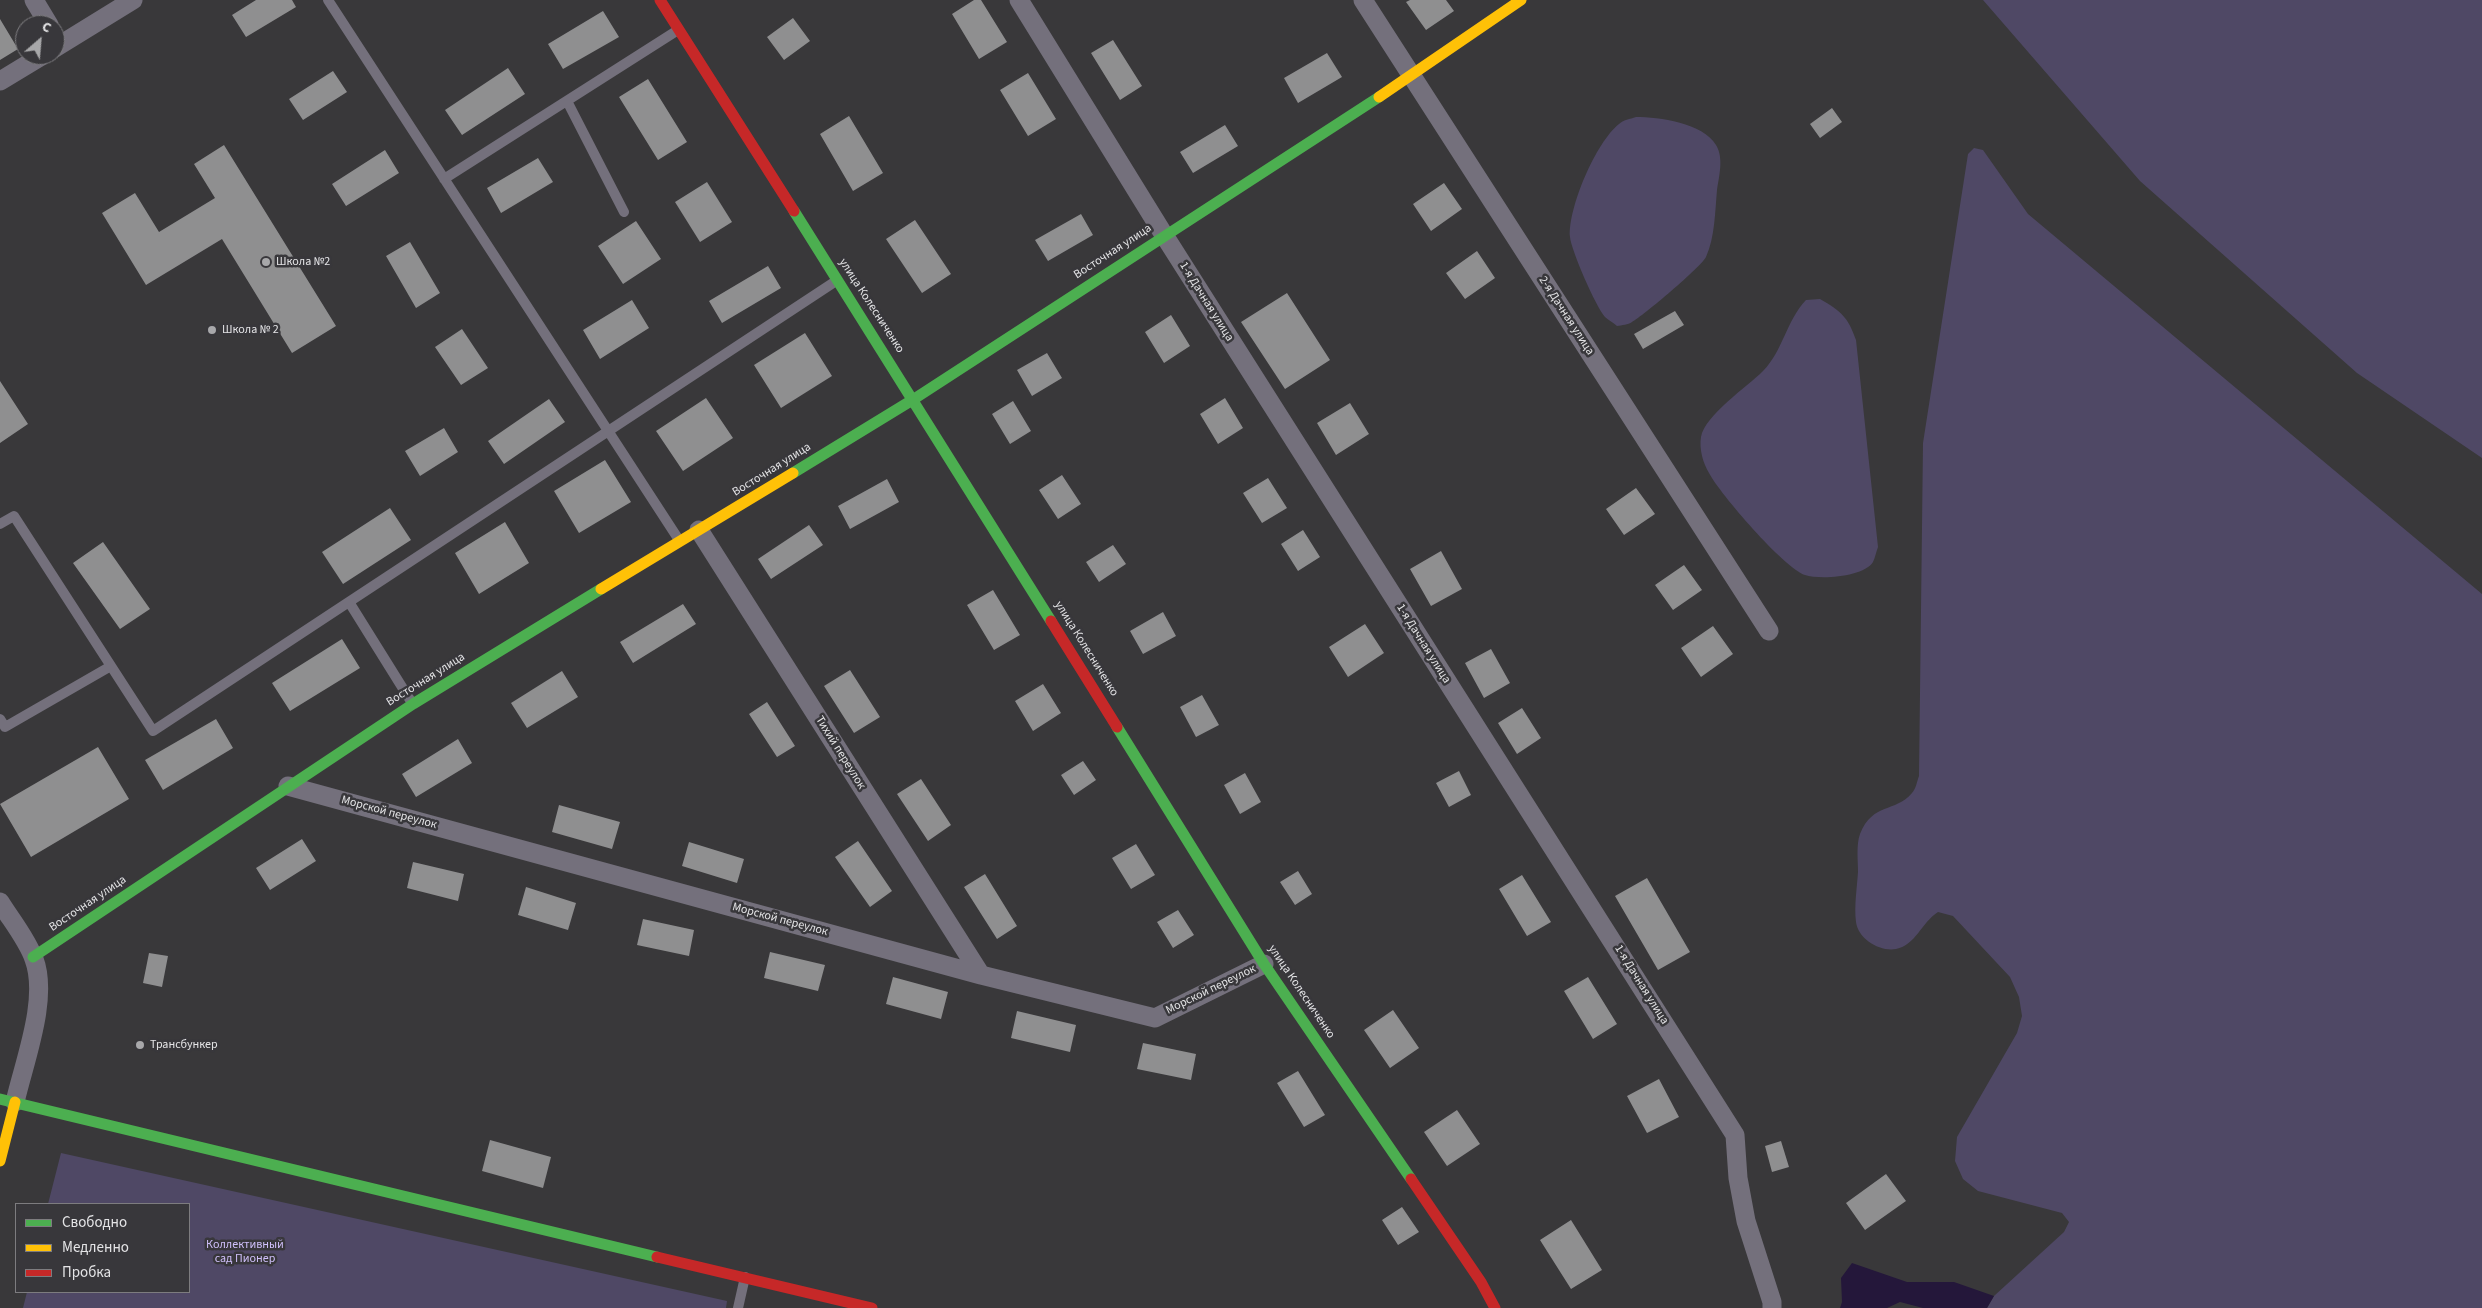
<!DOCTYPE html>
<meta charset="utf-8">
<style>
body{margin:0}
#map{position:relative;width:2482px;height:1308px;overflow:hidden;background:#39383a;font-family:"Source Sans 3",sans-serif}
canvas{display:block}
.legend{position:absolute;left:15px;top:1203px;width:175px;height:90px;box-sizing:border-box;background:#38373b;border:1px solid #7d7c7f;margin:0;padding:6px 9px;list-style:none;font-size:15px;color:#e4e4e6}
.legend li{display:flex;align-items:center;gap:10px;height:25px}
.legend b{width:25px;border:1px solid #7d7c7f}
.north{position:absolute;left:15px;top:15px;width:50px;height:50px;box-sizing:border-box;background:#38373b;border:1px solid #7d7c7f;border-radius:50%;rotate:27deg;font-size:14px;font-weight:700;line-height:20px;text-align:center;color:#e4e4e6}
.north::after{content:'';display:block;margin:auto;width:18px;height:22px;background:#a8a8aa;clip-path:polygon(50% 0,100% 100%,50% 72%,0 100%)}
</style>
<div id="map">
<canvas width="2482" height="1308"></canvas>
<ul class="legend">
<li><b style="height:6px;background:#4caf50"></b>Свободно</li>
<li><b style="height:6px;background:#ffc107"></b>Медленно</li>
<li><b style="height:6px;background:#c62828"></b>Пробка</li>
</ul>
<div class="north">С</div>
</div>
<script>
const c = document.querySelector('canvas').getContext('2d');
c.lineJoin = 'round';
function paint(path, color) { c.fillStyle = color; c.fill(path, 'evenodd'); }
function trace(path, color, width, dash) { c.strokeStyle = color; c.lineWidth = width; c.lineCap = dash ? 'butt' : 'round'; c.setLineDash(dash || []); c.stroke(path); }
function write(font, color, halo, rows, align = 'center') {
  c.font = font + ' "Source Sans 3",sans-serif'; c.lineWidth = 5; c.setLineDash([]); c.textBaseline = 'middle'; c.strokeStyle = halo; c.fillStyle = color; for (const [text, x, y, turn = 0] of rows) {
    c.save(); c.translate(x, y); c.rotate((+turn || 0) * Math.PI / 180); c.textAlign = isNaN(turn) ? turn : align; if (halo) c.strokeText(text, 0, 0); c.fillText(text, 0, 0); c.restore();
  }
}
const green = new Path2D(`
 M1983,0H2482V458L2357,373L2140,181Z
 M1636,117C1659,117 1703,123 1716,145C1724,158 1719,176 1717,190C1715,212 1715,237 1706,257C1701,267 1643,316 1632,322C1628,325 1622,325 1617,326C1614,323 1608,320 1605,317C1596,307 1571,250 1570,237C1568,208 1596,142 1619,124C1623,120 1630,119 1636,117Z
 M1974,148L1983,150L2028,214L2482,594V1308H1987L1994,1296L2064,1232L2069,1222L2062,1213L1978,1191L1963,1179L1955,1161L1957,1137L2017,1033L2022,1016L2019,997L2010,977L1953,916L1938,912C1921,923 1916,945 1896,949C1880,952 1858,939 1856,922C1854,906 1857,888 1858,872C1858,861 1856,845 1860,834C1873,802 1895,813 1912,793C1916,789 1917,781 1919,776L1923,443L1968,154Z
 M1820,299C1841,311 1848,317 1856,340L1878,547C1876,552 1875,558 1873,562C1864,577 1820,580 1805,575C1784,568 1720,494 1709,473C1703,463 1699,449 1701,437C1705,415 1747,387 1763,371C1783,351 1786,321 1806,300Z
 M61,1153L727,1301L726,1308H23L27,1292H189V1204H48Z`);
const water = new Path2D(`
 M1852,1263L1907,1282H1954L1994,1296L1987,1308H1923L1900,1302L1887,1308H1840L1842,1302L1841,1278Z`);
const building = new Path2D(`
 M256,0H292L296,7L246,37L232,15Z
 M974,0H981L1007,42L979,59L952,14Z
 M1410,0H1446L1454,11L1426,30L1406,2Z
 M603,11L619,37L563,69L548,44Z
 M793,18L810,41L784,60L767,37Z
 M0,19L18,49L0,60Z
 M1113,40L1142,86L1120,100L1091,53Z
 M1327,53L1342,77L1298,103L1284,78Z
 M508,68L525,94L462,135L445,110Z
 M333,71L347,92L303,120L289,99Z
 M1028,73L1056,119L1028,136L1000,90Z
 M648,79L687,142L658,160L619,97Z
 M1832,108L1842,122L1820,138L1810,124Z
 M849,116L883,173L853,191L820,134Z
 M1225,125L1238,146L1193,173L1180,152Z
 M224,145L336,326L292,353L222,239L146,285L102,213L135,193L159,232L215,198L194,164Z
 M385,150L399,173L346,206L332,184Z
 M538,158L553,182L501,213L487,188Z
 M707,182L732,222L700,242L675,202Z
 M1444,183L1462,209L1431,231L1413,204Z
 M1081,214L1093,235L1048,261L1035,240Z
 M915,220L951,274L922,293L886,239Z
 M636,221L661,259L623,284L598,246Z
 M410,242L440,293L416,308L386,256Z
 M1477,251L1495,278L1465,299L1446,273Z
 M768,266L781,288L722,323L709,301Z
 M1287,293L1330,360L1285,389L1241,322Z
 M632,300L649,328L600,359L583,330Z
 M1675,311L1684,325L1643,349L1634,334Z
 M1171,315L1190,346L1164,363L1145,332Z
 M462,329L488,368L461,385L435,347Z
 M805,333L832,376L781,408L754,365Z
 M1047,353L1062,378L1032,396L1017,370Z
 M0,381L28,424L0,443Z
 M706,398L733,438L683,471L656,431Z
 M1225,398L1243,428L1218,444L1200,414Z
 M549,399L565,422L504,464L488,441Z
 M1013,401L1031,431L1010,444L992,414Z
 M1350,403L1369,434L1336,455L1317,423Z
 M444,428L458,452L420,476L405,451Z
 M605,460L631,502L579,533L554,491Z
 M1062,475L1081,504L1058,519L1039,490Z
 M1268,478L1287,508L1262,523L1243,493Z
 M887,479L899,502L850,529L838,506Z
 M1636,488L1655,514L1624,535L1606,509Z
 M390,508L411,540L343,584L322,552Z
 M505,522L529,563L479,594L455,553Z
 M809,525L823,545L771,579L758,559Z
 M1303,530L1320,557L1298,571L1281,544Z
 M103,542L150,609L120,629L73,563Z
 M1113,545L1126,564L1099,582L1086,562Z
 M1441,551L1462,589L1431,606L1410,569Z
 M1684,565L1702,590L1673,610L1655,585Z
 M993,590L1020,635L994,650L967,605Z
 M683,604L696,624L633,663L620,642Z
 M1163,612L1176,636L1143,654L1130,631Z
 M1365,624L1384,653L1348,677L1329,647Z
 M1713,626L1733,654L1701,677L1681,648Z
 M342,639L360,668L290,711L272,683Z
 M1491,649L1510,683L1484,698L1465,663Z
 M850,670L880,717L854,733L824,686Z
 M562,671L578,697L527,728L511,703Z
 M1043,684L1061,713L1033,731L1015,701Z
 M1202,695L1219,725L1196,737L1180,707Z
 M767,702L795,746L777,757L749,714Z
 M1522,708L1541,738L1517,754L1498,723Z
 M216,719L233,748L163,790L145,760Z
 M458,739L472,763L416,797L402,774Z
 M98,747L129,799L31,857L0,804Z
 M1083,761L1096,780L1074,795L1061,775Z
 M1459,771L1471,795L1449,807L1436,783Z
 M1245,773L1261,802L1240,814L1224,785Z
 M921,779L951,825L928,841L897,794Z
 M559,805L620,822L612,849L552,832Z
 M302,839L316,861L270,890L256,868Z
 M858,841L892,891L870,907L835,857Z
 M689,842L744,859L737,883L682,866Z
 M1136,844L1155,875L1131,889L1112,858Z
 M413,862L464,874L458,901L407,888Z
 M1298,871L1312,894L1295,905L1280,882Z
 M985,874L1017,926L997,939L964,887Z
 M1522,875L1551,922L1527,936L1499,889Z
 M1647,878L1690,952L1658,970L1615,896Z
 M526,887L576,903L568,930L518,915Z
 M1178,910L1194,935L1173,948L1157,922Z
 M643,919L694,930L689,956L637,945Z
 M770,952L825,965L818,991L764,978Z
 M149,953L168,956L162,987L143,983Z
 M893,977L948,992L941,1019L886,1004Z
 M1588,977L1617,1024L1593,1039L1564,991Z
 M1393,1010L1419,1048L1390,1068L1364,1030Z
 M1017,1011L1076,1025L1070,1052L1011,1038Z
 M1143,1043L1196,1054L1191,1080L1137,1069Z
 M1298,1071L1325,1115L1304,1127L1277,1083Z
 M1659,1079L1679,1117L1647,1133L1627,1096Z
 M1457,1110L1480,1144L1447,1166L1424,1132Z
 M490,1140L551,1157L543,1188L482,1171Z
 M1781,1141L1789,1167L1772,1172L1765,1146Z
 M1886,1174L1906,1201L1865,1230L1846,1203Z
 M1402,1207L1419,1232L1398,1245L1382,1220Z
 M1571,1220L1602,1270L1571,1289L1540,1240Z`);
const lane = new Path2D(`
 M328,0L679,540
 M567,101L624,212
 M444,179L678,30
 M0,524L14,516L153,731L836,281
 M349,602L412,703
 M0,719L5,727L111,666
 M738,1308L745,1277`);
const street = new Path2D(`
 M34,0L49,25
 M1019,0L1164,235L1735,1135L1738,1178L1746,1221L1772,1302V1308
 M1363,0L1769,631
 M55,48L133,0
 M0,81L43,55
 M699,530L981,975
 M288,786L981,975L1155,1018L1264,964
 M0,902C11,920 27,939 34,959C49,999 24,1062 15,1102`);
const fast = new Path2D(`
 M794,211L1051,621
 M793,473L914,399L1379,97
 M1117,727L1264,964L1411,1179
 M33,957L413,704L601,589
 M0,1099L657,1257`);
const slow = new Path2D(`
 M1379,97L1521,0
 M601,589L793,473
 M0,1161L15,1102`);
const jam = new Path2D(`
 M660,0L794,211
 M1051,621L1117,727
 M1411,1179L1481,1282L1495,1308
 M657,1257L872,1308`);
const markers = [
 [266,262,5,"#a8a8aa"],
 [212,330,5,"#a8a8aa"],
 [140,1045,5,"#a8a8aa"]
];
const streetNames = [
 ["Восточная улица",1113,252,-33],
 ["1-я Дачная улица",1206,302,58],
 ["улица Колесниченко",871,306,57],
 ["2-я Дачная улица",1566,316,57],
 ["Восточная улица",772,470,-32],
 ["1-я Дачная улица",1423,644,58],
 ["улица Колесниченко",1086,649,58],
 ["Восточная улица",426,680,-32],
 ["Тихий переулок",840,753,58],
 ["Морской переулок",389,813,15],
 ["Восточная улица",88,904,-34],
 ["Морской переулок",780,920,15],
 ["1-я Дачная улица",1641,985,58],
 ["Морской переулок",1211,990,-26],
 ["улица Колесниченко",1301,992,56]
];
const poiNames = [
 ["Школа №2",276,262],
 ["Школа № 2",222,330],
 ["Трансбункер",150,1045]
];
const parkNames = [
 ["Коллективный",245,1245],
 ["сад Пионер",245,1259]
];
paint(green, '#4f4865');
paint(water, '#24173a');
paint(building, '#8f8f90');
trace(lane, '#74707c', 10);
trace(street, '#74707c', 19);
trace(fast, '#4caf50', 11);
trace(slow, '#ffc107', 11);
trace(jam, '#c62828', 11);
for (const [x, y, r, color] of markers) { const dot = new Path2D(); dot.arc(x, y, r, 0, 2 * Math.PI); c.fillStyle = color; c.fill(dot); trace(dot, '#38373b', 2); }
write('12px', '#e4e4e6', '#38373b', streetNames);
write('12px', '#e4e4e6', '#38373b', poiNames, 'left');
write('12px', '#cfbff9', '#38373b', parkNames);
</script>
